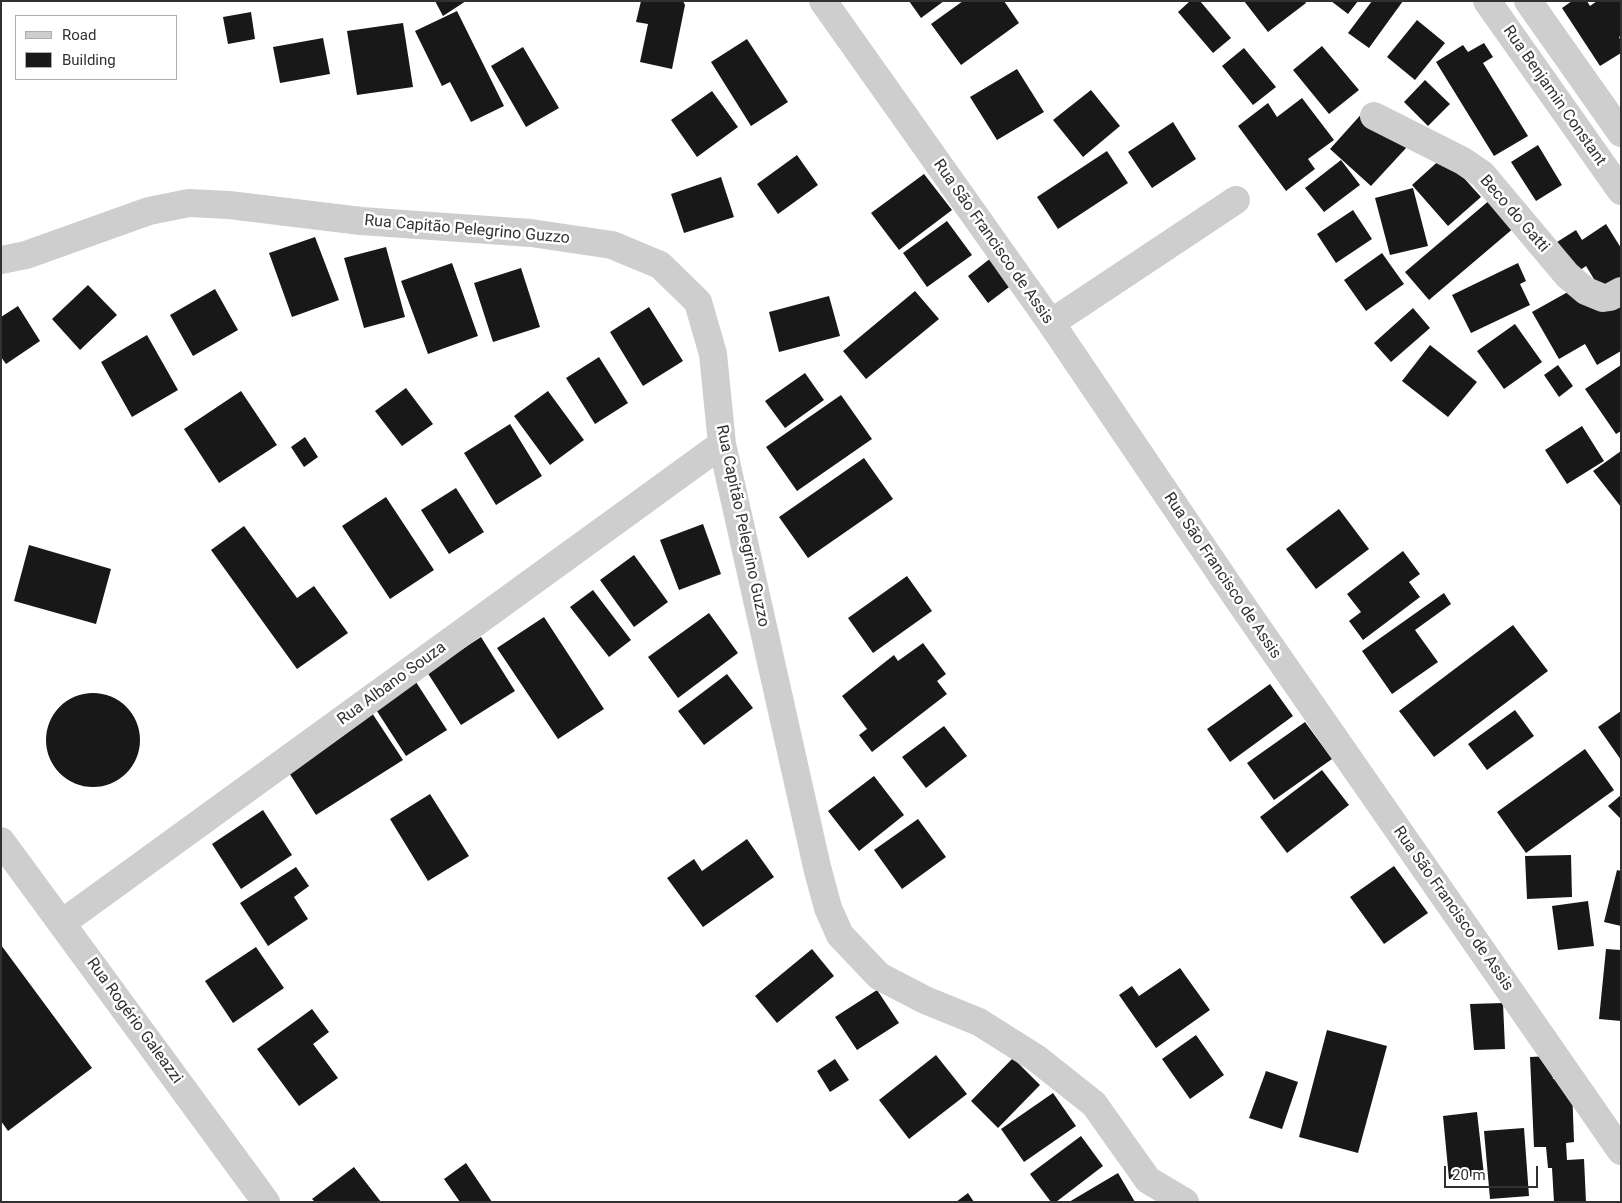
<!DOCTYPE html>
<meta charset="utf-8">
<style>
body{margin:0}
#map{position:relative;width:1622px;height:1203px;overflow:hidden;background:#fff;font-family:Roboto,sans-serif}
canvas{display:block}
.frame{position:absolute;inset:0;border:2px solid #313131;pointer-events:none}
.legend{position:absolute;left:15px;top:15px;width:162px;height:65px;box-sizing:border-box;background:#fff;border:1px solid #adadad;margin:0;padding:6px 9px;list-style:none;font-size:15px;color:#313131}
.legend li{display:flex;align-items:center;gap:10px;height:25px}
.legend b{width:25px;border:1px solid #adadad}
.scale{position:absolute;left:1444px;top:1166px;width:94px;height:22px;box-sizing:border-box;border:2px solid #313131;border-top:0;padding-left:6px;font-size:15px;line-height:18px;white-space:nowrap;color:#313131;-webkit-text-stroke:4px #fff;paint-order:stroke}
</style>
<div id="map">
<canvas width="1622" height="1203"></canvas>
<div class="frame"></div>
<ul class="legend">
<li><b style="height:6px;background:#cecece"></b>Road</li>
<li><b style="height:14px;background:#181818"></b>Building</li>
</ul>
<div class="scale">20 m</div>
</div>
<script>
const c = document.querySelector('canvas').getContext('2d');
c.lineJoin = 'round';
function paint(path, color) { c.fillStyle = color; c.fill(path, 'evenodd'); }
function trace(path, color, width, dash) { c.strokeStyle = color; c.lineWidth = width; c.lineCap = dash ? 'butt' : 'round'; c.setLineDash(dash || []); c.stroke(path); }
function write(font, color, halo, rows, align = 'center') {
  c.font = font + ' Roboto,sans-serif'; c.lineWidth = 5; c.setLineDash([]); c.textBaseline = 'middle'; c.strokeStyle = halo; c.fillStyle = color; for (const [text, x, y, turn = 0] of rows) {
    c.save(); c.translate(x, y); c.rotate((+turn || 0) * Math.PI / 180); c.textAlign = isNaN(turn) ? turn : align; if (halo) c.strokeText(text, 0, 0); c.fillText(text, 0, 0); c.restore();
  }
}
const building = new Path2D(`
 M435,1H466L443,16Z
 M641,1H683L685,5L672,69L640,62L648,24L636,22Z
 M909,1H944L921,18Z
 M963,1H1004L1019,23L961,65L931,24Z
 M1190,1H1200L1231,38L1213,53L1178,12Z
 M1244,1H1305L1306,3L1268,32Z
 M1331,1H1358L1348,14Z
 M1372,1H1403L1369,48L1348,33Z
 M1572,1H1587L1590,6L1597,1H1621V36L1619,37L1621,41V53L1600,66L1562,8Z
 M457,11L504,106L471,122L450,82L442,86L415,31Z
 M251,12L255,39L228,44L223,17Z
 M1417,20L1445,43L1415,80L1387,57Z
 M403,23L413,87L357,95L347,31Z
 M323,38L330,74L280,83L273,47Z
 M747,39L788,102L751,126L711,62Z
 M1484,43L1493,57L1483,63L1528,136L1494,156L1436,62L1463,45L1468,52Z
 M1322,46L1359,90L1329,114L1293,70Z
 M523,47L559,108L526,127L491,66Z
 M1244,48L1276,87L1253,105L1222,66Z
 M1017,69L1044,112L997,140L970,97Z
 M1425,80L1450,104L1428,126L1404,102Z
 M1091,90L1120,126L1083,157L1053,120Z
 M712,91L738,127L697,157L671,120Z
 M1302,98L1334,140L1308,159L1315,169L1286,191L1238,126L1268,103L1277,117Z
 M1365,110L1407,147L1371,186L1330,149Z
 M1173,122L1196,159L1152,188L1128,152Z
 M1538,145L1562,185L1536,201L1511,162Z
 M1107,151L1128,183L1058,229L1037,197Z
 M797,155L818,185L778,214L757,184Z
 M1444,156L1481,197L1448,226L1412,185Z
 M1341,160L1360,185L1324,212L1305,188Z
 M924,174L952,210L899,250L871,213Z
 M721,177L734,217L684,233L671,194Z
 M1413,188L1428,246L1390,255L1375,198Z
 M1491,199L1515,227L1429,300L1405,272Z
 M1353,210L1372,239L1336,263L1317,234Z
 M947,221L972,255L927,287L903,253Z
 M1606,224L1621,248V277L1600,289L1586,266L1576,273L1557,242L1576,230L1582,240Z
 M315,237L339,300L292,317L269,253Z
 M386,247L405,317L364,328L344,258Z
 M1382,253L1404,284L1366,311L1344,280Z
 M996,254L1017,281L988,303L968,276Z
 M452,263L478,336L428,354L401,281Z
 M1518,263L1526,281L1520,284L1530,305L1471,333L1452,295Z
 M521,268L540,327L493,342L474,283Z
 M88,285L117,315L80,350L52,319Z
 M1575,288L1621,293V351L1597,365L1585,344L1559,359L1532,312Z
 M215,289L238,330L193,356L170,315Z
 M915,291L939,319L866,379L843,351Z
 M829,296L840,336L779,352L769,312Z
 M18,306L40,341L6,364L1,357V317Z
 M649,307L683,361L643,386L610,332Z
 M1413,308L1430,328L1391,362L1374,343Z
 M1515,324L1542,362L1504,389L1477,351Z
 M147,335L178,390L132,417L101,362Z
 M1430,345L1477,382L1448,417L1402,381Z
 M599,357L628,403L595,424L566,378Z
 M1558,365L1573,386L1559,397L1544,375Z
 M1621,365V431L1616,434L1585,389Z
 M805,373L824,400L785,428L765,401Z
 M406,388L433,424L402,446L375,411Z
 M241,391L277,445L219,483L184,429Z
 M548,391L584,440L550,465L514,416Z
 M841,395L872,439L797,491L766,447Z
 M510,424L542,476L496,505L464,453Z
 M1582,426L1604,461L1567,484L1545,450Z
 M305,437L318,457L304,467L291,447Z
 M1621,451V507L1593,471Z
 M864,458L893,499L808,558L779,517Z
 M456,488L484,532L449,554L421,510Z
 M386,497L434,570L390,599L342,526Z
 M1339,509L1369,549L1316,589L1286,549Z
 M703,524L721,574L679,590L660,540Z
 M244,526L297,598L314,586L348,633L297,669L211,550Z
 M29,545L111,569L96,624L14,601Z
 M1403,551L1420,574L1409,582L1420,597L1363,640L1349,621L1361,612L1347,594Z
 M634,555L668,602L634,627L600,580Z
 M907,576L932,611L873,653L848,618Z
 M593,590L631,640L609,657L570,607Z
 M1444,593L1451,604L1415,630L1438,662L1392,694L1362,651Z
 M709,613L738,653L678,698L648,657Z
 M544,617L604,709L558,739L497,648Z
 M1513,625L1548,671L1434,757L1399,711Z
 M481,637L515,691L461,725L427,672Z
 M923,643L946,674L937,681L947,694L872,752L859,735L867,729L842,696L894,655L898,661Z
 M727,674L753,708L704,745L678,711Z
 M416,682L447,730L406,756L375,708Z
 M1270,684L1293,716L1230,762L1207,729Z
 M46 740a47 47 0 1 1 94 0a47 47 0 1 1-94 0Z
 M1515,710L1534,736L1487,770L1468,744Z
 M1621,711V760L1598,727Z
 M372,713L403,760L316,815L286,768Z
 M1305,722L1332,759L1274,800L1247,763Z
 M944,726L967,756L926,788L902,757Z
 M1585,749L1614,790L1526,853L1497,812Z
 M1322,770L1349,805L1287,853L1260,817Z
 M874,776L904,815L859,851L828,811Z
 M430,794L469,856L428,881L390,819Z
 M1621,795V819L1608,806Z
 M263,810L292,855L241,889L212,844Z
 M918,819L946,857L902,889L874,850Z
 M747,839L774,877L703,927L667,878L694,859L702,871Z
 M1571,855L1572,897L1527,899L1525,856Z
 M1394,866L1428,913L1384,944L1350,897Z
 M296,867L309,886L294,897L308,919L268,946L240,903Z
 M1617,870L1621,871V926L1604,922Z
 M1588,901L1594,946L1558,950L1552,906Z
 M1,945L92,1068L8,1131L1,1121Z
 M256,947L284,988L233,1023L205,981Z
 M812,949L834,976L777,1023L755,996Z
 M1606,949L1621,950V1021L1599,1019Z
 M1180,968L1210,1010L1156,1048L1119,995L1132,986L1139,996Z
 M877,990L899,1023L857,1050L835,1017Z
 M1503,1003L1505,1049L1474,1050L1470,1004Z
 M312,1009L329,1032L313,1044L338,1078L299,1106L257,1049Z
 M1327,1030L1387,1046L1358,1153L1299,1137Z
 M1196,1035L1224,1075L1190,1099L1162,1059Z
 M936,1055L967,1094L909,1139L879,1100Z
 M1551,1056L1553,1079H1560L1572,1087L1574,1142L1566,1143L1567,1160L1584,1159L1586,1202H1554L1552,1168H1548L1546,1147H1534L1530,1057Z
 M1013,1058L1040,1085L998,1128L971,1101Z
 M835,1059L849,1080L830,1092L817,1071Z
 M1266,1071L1298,1082L1282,1129L1249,1118Z
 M1053,1093L1076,1126L1024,1162L1001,1129Z
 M1477,1112L1484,1175L1449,1179L1443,1116Z
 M1524,1128L1529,1196L1490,1199L1484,1131Z
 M1081,1136L1103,1166L1056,1202H1051L1030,1174Z
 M466,1163L492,1202H460L444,1179Z
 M354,1167L381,1202H315L312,1199Z
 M1118,1173L1135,1202H1069Z
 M968,1193L974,1202H956Z`);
const minor = new Path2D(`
 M823,1L1051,323L1235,595L1621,1151
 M1487,1L1621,191
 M1528,1L1621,133
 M1374,116L1463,161L1482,174L1567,275L1586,291L1603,298L1610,297L1621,291
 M1,260L26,255L149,211L189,203L229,205L361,221L531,233L612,245L660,265L698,302L713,354L722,444L817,867L828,908L840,935L879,976L925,1000L979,1022L1036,1058L1094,1104L1148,1180L1185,1202
 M1051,323L1236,200
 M1,841L266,1202
 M62,923L722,444`);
const streetNames = [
 ["Rua Benjamin Constant",1554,96,55],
 ["Beco do Gatti",1514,214,49],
 ["Rua Capitão Pelegrino Guzzo",467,230,5],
 ["Rua São Francisco de Assis",993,242,55],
 ["Rua Capitão Pelegrino Guzzo",742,526,78],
 ["Rua São Francisco de Assis",1222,576,56],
 ["Rua Albano Souza",392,684,-36],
 ["Rua São Francisco de Assis",1453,909,55],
 ["Rua Rogério Galeazzi",134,1021,54]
];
paint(building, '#181818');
trace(minor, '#cecece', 28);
write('16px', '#313131', '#fff', streetNames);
</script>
